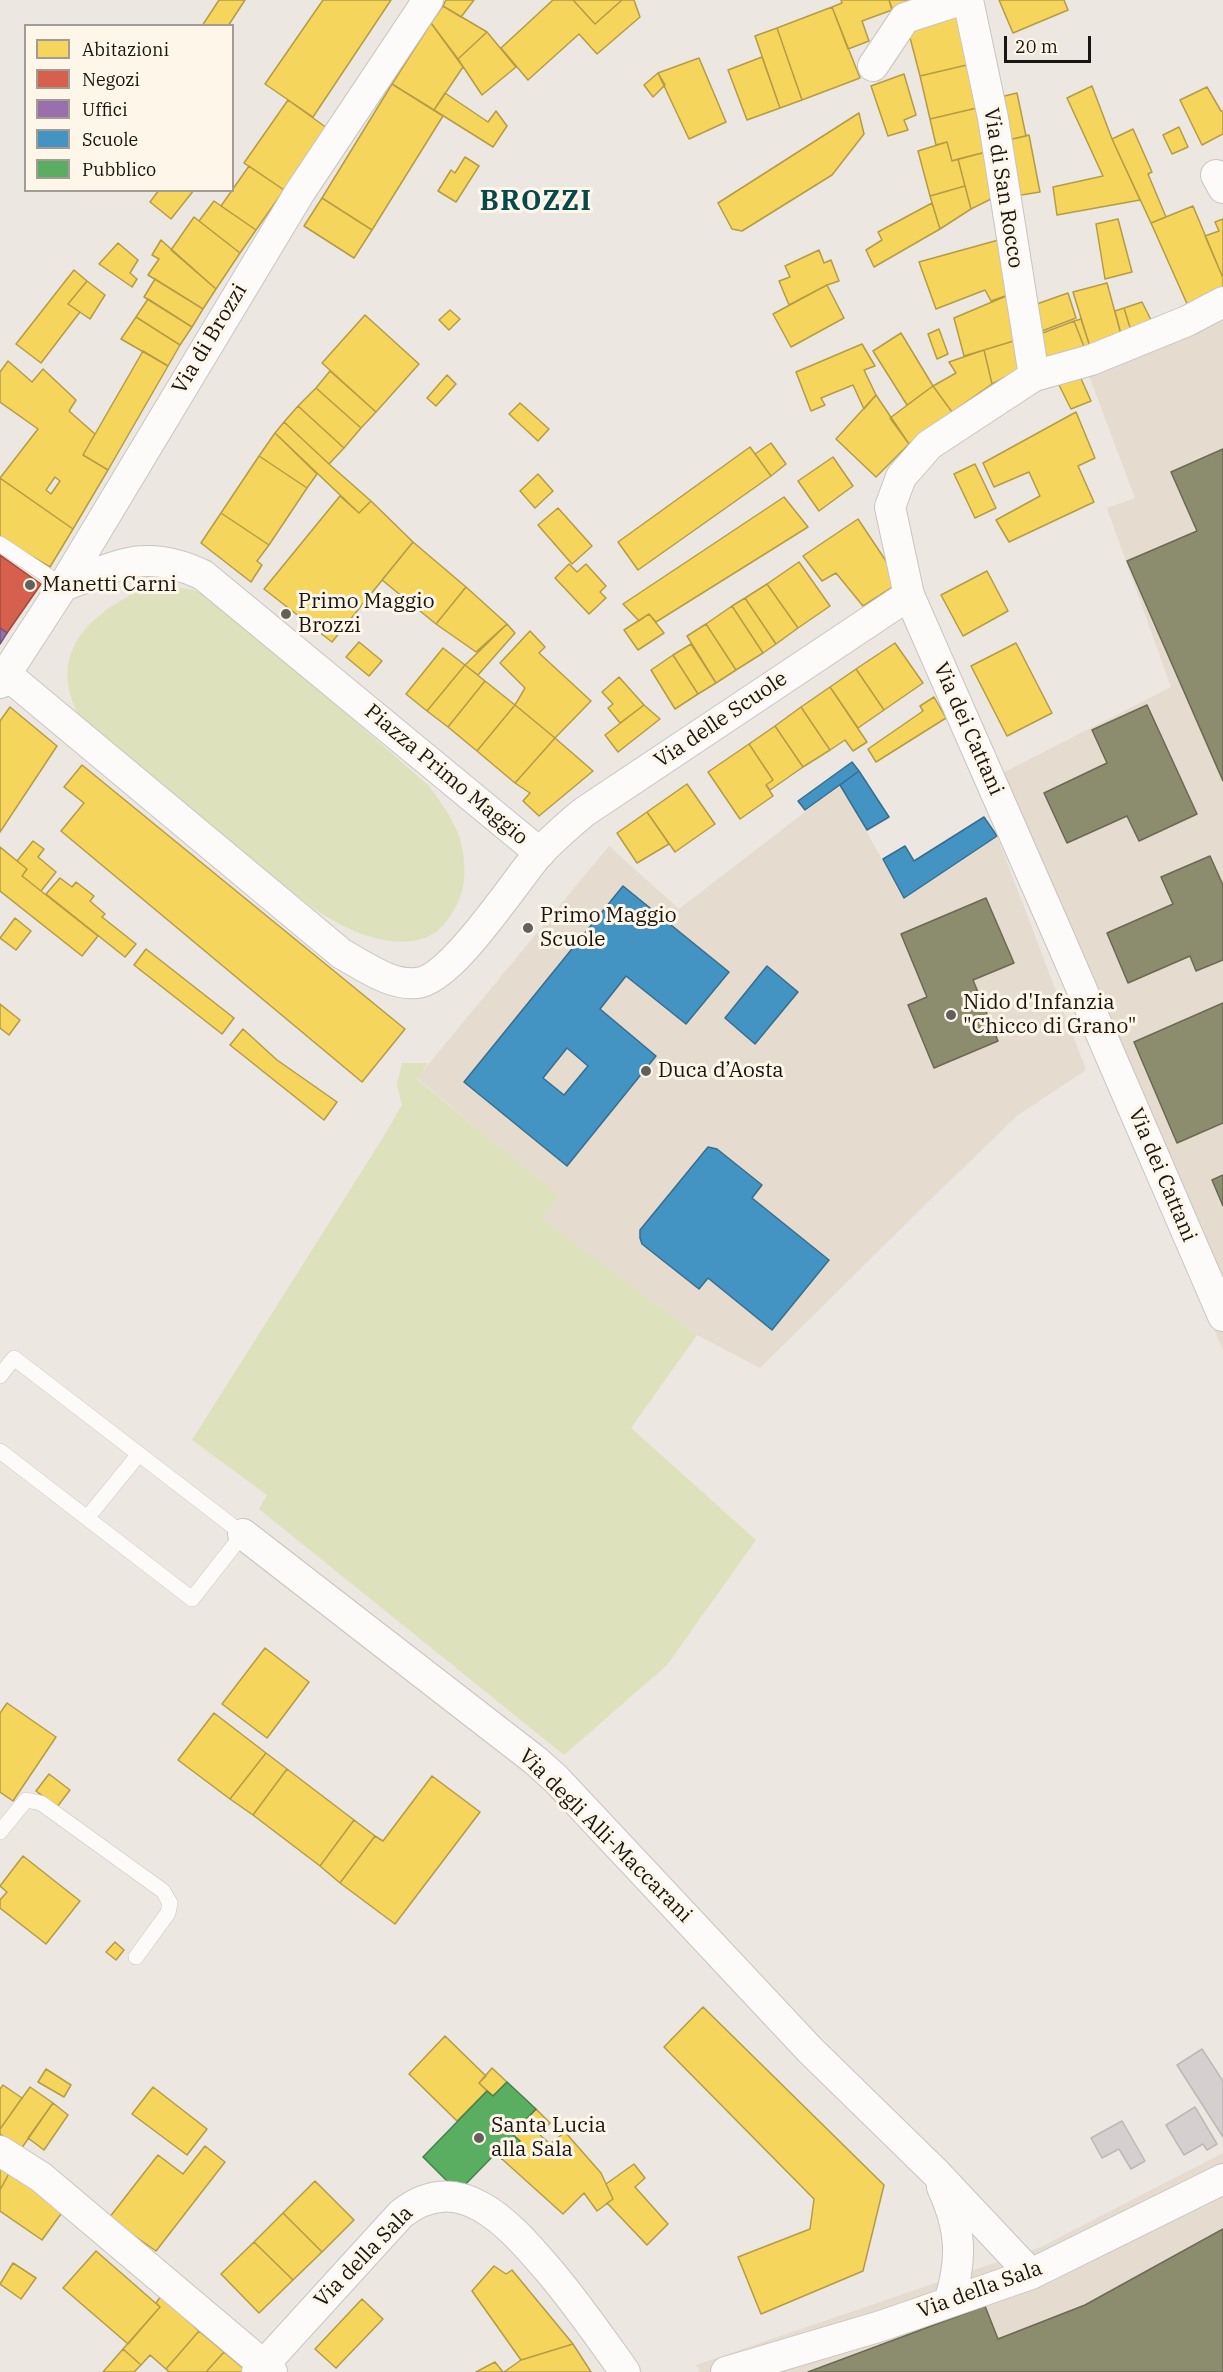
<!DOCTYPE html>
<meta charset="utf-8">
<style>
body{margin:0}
#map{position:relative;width:1223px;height:2372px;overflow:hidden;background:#ece7e1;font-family:"IBM Plex Serif",serif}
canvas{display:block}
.legend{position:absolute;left:24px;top:24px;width:210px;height:168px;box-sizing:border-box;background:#fff6ea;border:2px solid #a39c94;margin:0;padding:8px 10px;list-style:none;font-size:18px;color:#191612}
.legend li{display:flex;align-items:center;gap:12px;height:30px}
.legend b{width:30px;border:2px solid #a39c94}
.scale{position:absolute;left:1004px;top:36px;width:87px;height:27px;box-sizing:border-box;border:3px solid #191612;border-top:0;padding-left:8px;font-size:18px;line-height:21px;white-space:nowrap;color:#191612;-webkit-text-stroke:4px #fff6ea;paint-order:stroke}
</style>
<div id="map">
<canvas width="1223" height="2372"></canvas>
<ul class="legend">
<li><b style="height:16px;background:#f6d55c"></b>Abitazioni</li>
<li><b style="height:16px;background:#d6604d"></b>Negozi</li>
<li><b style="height:16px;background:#9970ab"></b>Uffici</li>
<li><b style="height:16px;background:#4393c3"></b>Scuole</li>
<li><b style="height:16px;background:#5aae61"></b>Pubblico</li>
</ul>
<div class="scale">20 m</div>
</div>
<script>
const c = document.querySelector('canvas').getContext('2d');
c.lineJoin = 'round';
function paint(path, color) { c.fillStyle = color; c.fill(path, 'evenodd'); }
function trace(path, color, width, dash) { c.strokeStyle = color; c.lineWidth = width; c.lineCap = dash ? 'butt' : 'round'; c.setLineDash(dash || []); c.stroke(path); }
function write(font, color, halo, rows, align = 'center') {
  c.font = font + ' "IBM Plex Serif",serif'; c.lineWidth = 6; c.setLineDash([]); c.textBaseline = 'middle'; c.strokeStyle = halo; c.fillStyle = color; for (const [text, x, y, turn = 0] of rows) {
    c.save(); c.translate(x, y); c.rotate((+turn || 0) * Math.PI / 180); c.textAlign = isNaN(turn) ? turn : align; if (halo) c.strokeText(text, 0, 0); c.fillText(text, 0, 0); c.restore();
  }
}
const built = new Path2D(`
 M1223,314V1350L983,783L1171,687L1107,508L1135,498L1088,373Z
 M840,785L904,898L997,836L1086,1070L1018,1115L938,1192L760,1368L697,1335L540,1218L558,1196L417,1078L609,846L679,909Z
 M1223,2153V2372H700L696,2365L1041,2247Z`);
const green = new Path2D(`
 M153,584L195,590L224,607L428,785C440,801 452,817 459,836C466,859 468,887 455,908C449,919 440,932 427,937C390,952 345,929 314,909L90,732C85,724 78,716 75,708C48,642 101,608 153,584Z
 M402,1063H428L417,1079L559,1196L541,1218L697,1335L631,1428L756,1540L667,1665L564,1755L259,1509L267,1495L192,1440L384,1136L402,1105L397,1085Z`);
const homes = new Path2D(`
 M219,0H245L228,26H202Z
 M323,0H391L313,117L265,84Z
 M446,0H474L461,17L443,6Z
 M553,0H573L595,24L622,0H634L640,17L597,54L579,34L528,80L501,48Z
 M573,0H622L595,24Z
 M841,0H889L892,10L862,21L869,41L848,49L832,7L842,3Z
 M889,0H923L894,14Z
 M999,0H1064L1068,10L1013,33Z
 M443,6L487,32L458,59L431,23Z
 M832,7L860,78L802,100L777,28Z
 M959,16L971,64L920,76L908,30Z
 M431,23L463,67L434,110L392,84Z
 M777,28L802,100L780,108L755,36Z
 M487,32L516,67L482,95L458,59Z
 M762,57L780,108L747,120L728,70Z
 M699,58L726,122L689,139L658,73Z
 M971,64L981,107L930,119L920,76Z
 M658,73L665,85L653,97L644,85Z
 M904,74L916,115L904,120L908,130L888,136L871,86Z
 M392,84L443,116L372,230L322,198Z
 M1092,86L1112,139L1140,200L1057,215L1053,187L1103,176L1067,98Z
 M1207,87L1221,111H1223V134L1202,145L1180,100Z
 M445,93L488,122L496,111L507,126L493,147L434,110Z
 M1017,93L1026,136L1004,141L996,98Z
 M288,100L327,128L284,190L244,163Z
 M981,107L990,151L952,161L947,142L936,145L930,119Z
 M859,113L864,134L832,175L742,231L732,229L718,203Z
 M1179,127L1188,147L1172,154L1163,135Z
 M1133,129L1152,172L1148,174L1166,217L1151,223L1112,139Z
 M1029,135L1040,192L1015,196L1004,141Z
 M947,142L952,161L958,159L965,186L930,196L918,151Z
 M990,151L999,195L971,209L958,159Z
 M465,157L479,166L456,202L438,191L451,170L455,173Z
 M249,166L284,190L256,230L221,206Z
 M965,186L971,209L940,229L930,196Z
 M159,190H194L171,219L150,202Z
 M322,198L372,230L354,258L304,226Z
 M214,201L256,230L240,253L199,221Z
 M932,203L940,229L874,267L866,250L882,240L878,232Z
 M1193,206L1223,278V288L1188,306L1151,223Z
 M194,217L240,253L216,289L171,250Z
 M1118,219L1132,272L1105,279L1096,224Z
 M1223,219V278L1205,236L1219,231L1215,222Z
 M1002,239L1011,294L991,301L985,290L936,309L919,262Z
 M161,240L216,289L203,309L148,275L159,259L152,255Z
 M118,243L138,260L130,273L137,279L132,287L99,264Z
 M819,250L824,263L831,260L839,281L827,285L789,305L779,281L790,277L785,266Z
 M74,270L87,281L68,304L80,312L41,363L16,344Z
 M155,279L203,309L192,327L144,297Z
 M87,281L105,295L90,319L68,304Z
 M1107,283L1122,338L1090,347L1073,292Z
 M827,285L844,318L791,347L773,314Z
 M1068,293L1076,318L1042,331L1034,305Z
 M1011,294L1017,340L964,356L954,318Z
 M148,299L192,327L180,345L136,317Z
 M1142,302L1153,324L1132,334L1124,308Z
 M1124,308L1132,334L1122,338L1115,311Z
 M450,310L460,319L449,330L439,320Z
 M365,315L419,364L376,412L322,363Z
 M136,317L180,345L168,366L121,339Z
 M1081,319L1090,347L1085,349L1074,321Z
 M1074,321L1085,349L1047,361L1040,334Z
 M939,329L948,354L937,359L928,334Z
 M901,333L933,386L907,405L873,351Z
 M1017,340L1019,370L992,384L984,350Z
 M862,344L875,366L864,370L876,395L864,409L853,385L821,398L825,405L811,411L796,372Z
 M984,350L992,384L952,412L933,386L956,373L949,362Z
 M143,351L168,366L108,470L83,455Z
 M8,361L32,382L43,369L76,400L69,411L95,434L83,455L108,470L73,529L0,478L38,429L0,402V372ZM55,477L60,481L51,494L46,490Z
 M330,371L376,412L361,428L316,388Z
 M1079,374L1091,401L1071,409L1058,383Z
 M447,375L456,384L436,406L427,398Z
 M933,386L952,412L909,444L890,418Z
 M316,388L361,428L344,448L298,406Z
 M876,395L909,444L876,477L836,439Z
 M520,403L549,429L538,441L509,414Z
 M298,406L344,448L329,464L284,422Z
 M1076,412L1095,458L1078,466L1094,502L1009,542L996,520L1040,496L1029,472L994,487L983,463Z
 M284,422L329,464L371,501L359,513L275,433Z
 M275,433L317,474L307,488L259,456Z
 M771,443L786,464L771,476L755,454Z
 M750,447L771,476L638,570L618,542Z
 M259,456L307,488L269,545L221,513Z
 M833,457L853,486L819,511L798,481Z
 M975,464L996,508L975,518L954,474Z
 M538,474L553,491L535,508L520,491Z
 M0,478L73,529L50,567L0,538Z
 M340,496L359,513L371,501L413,542L332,642L264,589Z
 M784,497L808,527L656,622L649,614L639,621L623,604Z
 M558,508L592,546L572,564L538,525Z
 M221,513L269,545L257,561L262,565L251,582L201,543Z
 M858,519L888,564L896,585L863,606L836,573L822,581L803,556Z
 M413,542L466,587L436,624L382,580Z
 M799,562L830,606L798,628L767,584Z
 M569,564L577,572L586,564L606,586L600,592L606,598L589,614L555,578Z
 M987,571L1008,611L963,636L941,595Z
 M767,584L798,628L776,644L745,598Z
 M466,587L507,624L476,652L436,624Z
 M745,598L776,644L763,653L732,606Z
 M732,606L763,653L736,670L706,624Z
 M649,614L664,633L638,650L624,630Z
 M507,624L515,633L478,675L465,665Z
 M706,624L736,670L716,683L687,636Z
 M530,631L545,647L539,653L591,701L555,738L515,705L525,688L500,663Z
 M359,642L382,661L369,676L346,657Z
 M895,643L923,683L884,710L856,669Z
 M1016,643L1052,713L1007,736L971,666Z
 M691,644L716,683L698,694L673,655Z
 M443,648L465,665L427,711L406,694Z
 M673,655L698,694L675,709L651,670Z
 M465,665L485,681L448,727L427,711Z
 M856,669L884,710L858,728L830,687Z
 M619,677L644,705L620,723L608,708L613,704L602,692Z
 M485,681L515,705L477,751L448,727Z
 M830,687L867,742L853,751L845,740L830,750L801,707Z
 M934,697L946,718L876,762L868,749L923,711L920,706Z
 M515,705L555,738L515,783L477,751Z
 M644,705L660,719L618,752L605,735Z
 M10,707L57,746L0,832V721Z
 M801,707L830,750L803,767L775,726Z
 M775,726L803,767L770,790L766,785L773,780L749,744Z
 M555,738L593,771L539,816L523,801L530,793L515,783Z
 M749,744L773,780L766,785L773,796L740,819L708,772Z
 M82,765L405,1029L362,1082L61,831L84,803L64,787Z
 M687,784L715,824L675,852L647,812Z
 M647,812L669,844L637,863L617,833Z
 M33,841L44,849L38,857L56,872L41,891L22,876L27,869L17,861Z
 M0,847L27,869L22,876L98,936L82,956L0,891Z
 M60,878L72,887L76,882L94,896L90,901L105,914L102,917L136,944L125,957L46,894Z
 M15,918L31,931L16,950L0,938Z
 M146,949L234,1018L222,1034L134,965Z
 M0,1004L20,1020L9,1035L0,1028Z
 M243,1029L277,1060L337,1102L324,1120L230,1045Z
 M265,1648L309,1682L267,1738L222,1704Z
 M7,1703L56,1737L13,1801L0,1792V1713Z
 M214,1713L266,1753L230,1799L178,1760Z
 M266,1753L287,1769L253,1815L230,1799Z
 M287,1769L354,1820L320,1866L253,1815Z
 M49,1774L70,1790L57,1807L36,1791Z
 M432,1776L480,1812L395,1924L340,1883L375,1836L383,1841Z
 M354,1820L375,1836L340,1883L320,1866Z
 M23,1856L80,1901L46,1944L0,1908V1900L7,1892L0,1886Z
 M115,1942L124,1950L116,1960L106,1952Z
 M703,2007L884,2185L863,2271L761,2314L738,2257L810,2229L814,2199L664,2047Z
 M445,2036L486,2076L479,2083L487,2091L457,2121L409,2074Z
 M492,2068L507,2082L493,2096L479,2083Z
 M46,2069L71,2085L64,2097L38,2082Z
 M3,2085L22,2098L0,2129V2089Z
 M30,2087L53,2103L21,2149L0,2134V2129Z
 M153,2087L207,2129L187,2155L132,2114Z
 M53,2103L68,2115L44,2150L28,2138Z
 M536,2109L550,2123L539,2134L550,2144L565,2132L601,2173L613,2199L597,2211L584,2193L563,2214L502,2159L520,2141L512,2134Z
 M205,2146L225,2162L156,2251L109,2218L158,2155L183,2174Z
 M0,2161L12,2168L0,2190Z
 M634,2164L645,2178L635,2187L668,2224L647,2245L607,2203L613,2199L606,2184Z
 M12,2168L66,2207L42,2240L0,2211V2190Z
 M315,2181L354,2220L322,2252L283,2213Z
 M283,2213L322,2252L293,2280L254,2242Z
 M254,2242L293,2280L259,2313L221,2274Z
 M96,2251L160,2307L128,2344L63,2288Z
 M13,2263L36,2278L21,2299L0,2284Z
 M494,2266L506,2274L512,2270L573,2344L521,2360L472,2291Z
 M161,2296L199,2331L166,2369L150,2355L141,2365L123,2349L160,2307L156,2303Z
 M362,2299L383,2319L336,2368L315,2349Z
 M199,2331L224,2352L206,2372H169L166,2369Z
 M573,2344L591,2372H504L521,2360Z
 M123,2349L141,2365L134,2372H103Z
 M224,2352L244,2369L241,2372H206Z
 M495,2362L503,2372H476Z`);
const shops = new Path2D(`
 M0,555L41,584L7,633L0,628Z`);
const offices = new Path2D(`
 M0,628L7,633L0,644Z`);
const schools = new Path2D(`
 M852,762L859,771L805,810L798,801Z
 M859,771L889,817L867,830L840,785Z
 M984,817L997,836L904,898L883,859L905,846L914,861Z
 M623,886L729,972L686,1024L626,976L600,1009L656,1056L567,1166L464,1082ZM567,1048L588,1066L564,1095L543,1078Z
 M767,966L798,992L755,1044L725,1018Z
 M708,1147L717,1149L762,1185L752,1198L829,1260L772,1330L708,1278L699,1289L642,1244L640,1238V1230Z`);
const public = new Path2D(`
 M507,2082L536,2109L512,2134L520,2141L502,2159L496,2153L458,2192L423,2157L487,2091L493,2096Z`);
const industry = new Path2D(`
 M1223,449V781L1127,561L1197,531L1171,472Z
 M1147,705L1197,814L1139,841L1127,816L1067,843L1044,793L1107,763L1092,730Z
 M1210,856L1223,885V960L1196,971L1190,956L1128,983L1107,933L1173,904L1161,877Z
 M986,898L1014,963L973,980L998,1041L934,1068L908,1005L927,997L901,934Z
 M1223,1003V1123L1177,1143L1134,1042Z
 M1223,1175V1206L1212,1180Z
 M1223,2229V2372H808L985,2306L998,2339L1085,2305Z`);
const building = new Path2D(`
 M1202,2049L1223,2081V2137L1177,2065Z
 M1195,2107L1217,2144L1207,2150L1203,2144L1184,2155L1166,2125Z
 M1122,2121L1145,2161L1131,2169L1119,2149L1102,2158L1091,2138Z`);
const lane = new Path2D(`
 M0,544L63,586
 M0,1376L14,1358L243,1534L192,1599L0,1451
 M87,1518L139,1454
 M0,1832L26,1800L41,1803L163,1891L170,1903L168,1913L136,1957`);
const street = new Path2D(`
 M968,0L993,118L1034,376
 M873,66L905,18L961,0
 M1216,175L1223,188
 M1223,302L1187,321L1091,360L1034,376L929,445L901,477L890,507L909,595L1060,939L1223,1316
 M63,586C118,566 145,547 203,575L540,853
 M6,674L342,954C364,966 391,986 417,983C452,980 515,881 540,852C554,838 568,825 584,812L909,595
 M0,683L63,586L300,192L428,0
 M243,1534L536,1761L556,1779L810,2050L936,2173L1031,2274
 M0,2151L41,2177L272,2372
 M942,2187C961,2228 963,2259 949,2302
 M257,2372L401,2214C459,2168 508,2223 545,2266C574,2299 599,2336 625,2372
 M726,2372L881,2326L1031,2274L1223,2179`);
const markers = [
 [30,585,6,"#635f5a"],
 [286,614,6,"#635f5a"],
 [528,928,6,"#635f5a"],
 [951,1015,6,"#635f5a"],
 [646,1071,6,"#635f5a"],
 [479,2138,6,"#635f5a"]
];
const streetNames = [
 ["Via di San Rocco",1003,188,81],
 ["Via di Brozzi",210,339,-59],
 ["Via delle Scuole",721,720,-34],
 ["Via dei Cattani",968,729,66],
 ["Piazza Primo Maggio",446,775,40],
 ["Via dei Cattani",1162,1175,67],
 ["Via degli Alli-Maccarani",605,1836,45],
 ["Via della Sala",364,2257,-46],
 ["Via della Sala",980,2290,-20]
];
const poiNames = [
 ["Manetti Carni",42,585],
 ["Primo Maggio",298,602],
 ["Brozzi",298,626],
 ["Primo Maggio",540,916],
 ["Scuole",540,940],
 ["Nido d'Infanzia",963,1003],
 ["\"Chicco di Grano\"",963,1027],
 ["Duca d’Aosta",658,1071],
 ["Santa Lucia",491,2126],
 ["alla Sala",491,2150]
];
const districtNames = [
 ["BROZZI",536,202]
];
paint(built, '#e5dbce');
paint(green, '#dde1bc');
paint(homes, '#f6d55c');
trace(homes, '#b49c46', 1.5);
paint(shops, '#d6604d');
trace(shops, '#9d4a3b', 1.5);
paint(offices, '#9970ab');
trace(offices, '#73557d', 1.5);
paint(schools, '#4393c3');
trace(schools, '#366e8e', 1.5);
paint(public, '#5aae61');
trace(public, '#468049', 1.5);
paint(industry, '#8c8c6e');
trace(industry, '#6a6952', 1.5);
paint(building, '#d5d0cf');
trace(building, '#bdb8b7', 1.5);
trace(lane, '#c9c4bf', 16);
trace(street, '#c9c4bf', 32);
trace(lane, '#fcfbfa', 15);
trace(street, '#fcfbfa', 30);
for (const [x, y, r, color] of markers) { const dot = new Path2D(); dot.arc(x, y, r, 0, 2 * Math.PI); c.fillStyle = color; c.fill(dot); trace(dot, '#fff6ea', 2); }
write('21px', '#191612', '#fff6ea', streetNames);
write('21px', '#191612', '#fff6ea', poiNames, 'left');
c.letterSpacing = '1.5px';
write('bold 27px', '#06494a', '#fff6ea', districtNames);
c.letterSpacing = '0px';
</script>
